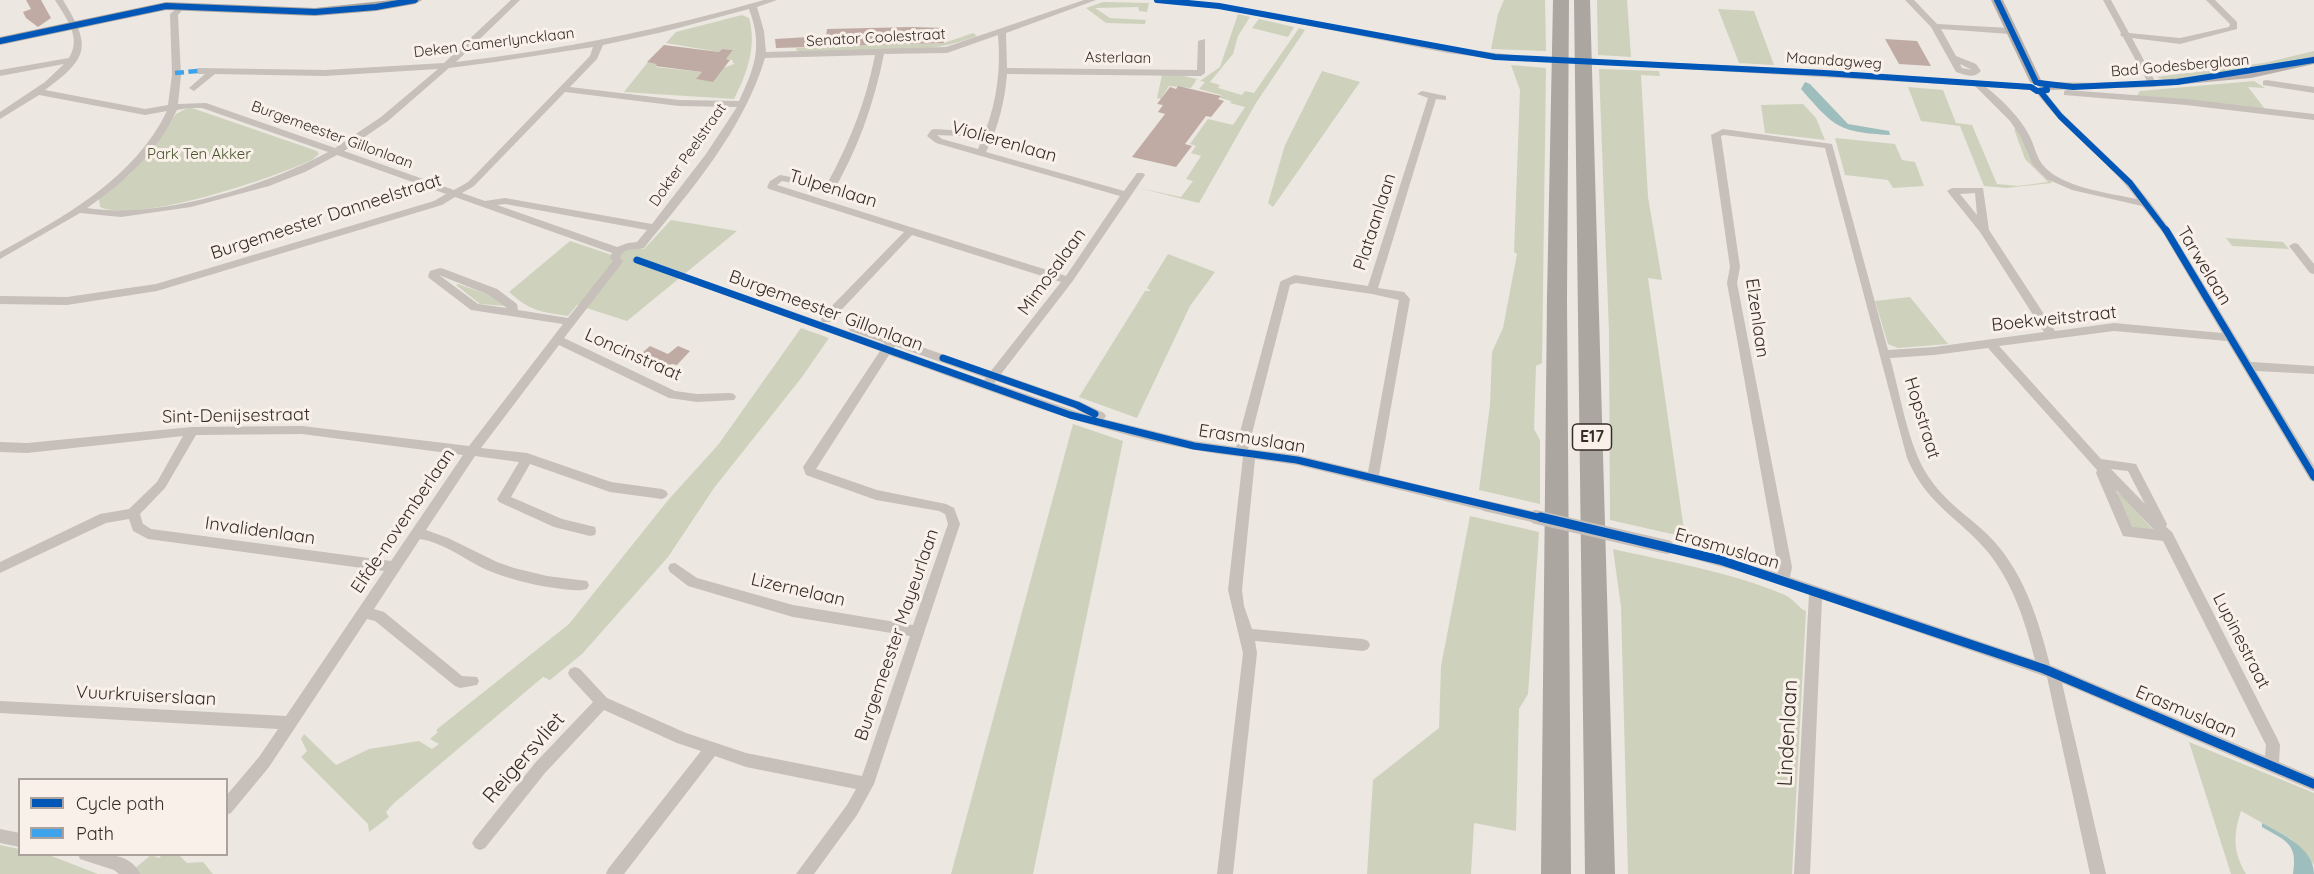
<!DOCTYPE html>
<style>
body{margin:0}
#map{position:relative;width:2314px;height:874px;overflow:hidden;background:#ece7e1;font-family:Quicksand,sans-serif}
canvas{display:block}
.legend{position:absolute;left:18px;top:778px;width:210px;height:78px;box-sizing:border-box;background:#f9f1e9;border:2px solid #aba29c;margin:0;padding:8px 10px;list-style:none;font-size:18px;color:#362c28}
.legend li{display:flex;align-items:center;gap:12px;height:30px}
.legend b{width:30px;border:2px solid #aba29c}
</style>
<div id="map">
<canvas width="2314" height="874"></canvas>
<ul class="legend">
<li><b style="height:8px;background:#0057b8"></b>Cycle path</li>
<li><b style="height:8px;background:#3fa3eb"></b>Path</li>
</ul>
</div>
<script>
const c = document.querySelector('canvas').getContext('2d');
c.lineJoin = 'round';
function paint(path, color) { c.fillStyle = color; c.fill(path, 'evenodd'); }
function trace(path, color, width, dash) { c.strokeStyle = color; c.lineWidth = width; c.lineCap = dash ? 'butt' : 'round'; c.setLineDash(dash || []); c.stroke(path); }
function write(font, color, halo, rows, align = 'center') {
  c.font = font + ' Quicksand,sans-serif'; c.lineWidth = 6; c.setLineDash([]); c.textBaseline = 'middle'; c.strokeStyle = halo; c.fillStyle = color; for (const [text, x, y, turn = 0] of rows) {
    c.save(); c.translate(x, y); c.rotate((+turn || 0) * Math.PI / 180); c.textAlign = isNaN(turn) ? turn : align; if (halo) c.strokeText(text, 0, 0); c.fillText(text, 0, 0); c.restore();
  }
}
const green = new Path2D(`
 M1504,0H1545L1546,51L1491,49L1498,14Z
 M1597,0H1627L1631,57L1598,55Z
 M1103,2L1149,3L1147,12L1139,11L1138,7L1095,8L1110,18L1146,20L1145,24L1106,23L1086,8Z
 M1718,9L1754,11L1774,65L1739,63Z
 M1238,14L1250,17L1238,36L1233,54L1210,82L1220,85L1218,88L1242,95L1245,91L1254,93L1299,28L1305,30L1256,103L1199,203L1139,188L1181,197L1193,181L1186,179L1201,156L1191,153L1196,146L1190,144L1208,119L1233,125L1245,107L1230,103L1231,101L1220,98L1221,95L1199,89L1205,82L1200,81L1220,67Z
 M742,15L749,18C757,46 747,74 734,99L624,92L648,62L658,63L655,67L702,72L697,79L713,81L723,68L734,64L732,60L726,59L733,50L722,49L719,52L666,43L676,32Z
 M1259,19L1294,27L1288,37L1252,28Z
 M973,33L977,36C925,57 853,50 797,51L796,48L944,43Z
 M2314,51V56L2242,71L2166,80L2156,77L2264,63Z
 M1511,65L1546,68L1542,363L1536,366L1534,429L1540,440V504L1479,490L1490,405L1492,352L1503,328L1517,254L1514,252L1520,90Z
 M1599,69L1659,71L1660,76L1641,75L1648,197L1662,280L1648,278L1685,537L1610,520L1609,333Z
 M1322,71L1360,82L1273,207L1268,203L1285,145Z
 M1162,75H1180L1197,79L1191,88L1169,86L1161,99L1157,98Z
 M2254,81L2265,88L2248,87L2265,109L2137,96L2140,91Z
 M1908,87L1943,90L1956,123L1972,125L1997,184L2018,186L2048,182L2025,159L2014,129H2018L2052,183L2006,188L1984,186L1960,126L1921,121Z
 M1803,104L1816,118L1825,140L1765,133L1761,105Z
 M189,107L317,151L319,154L312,160C273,178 138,224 100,207L99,199L129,175L153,148L176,114Z
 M1835,138L1895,144L1902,160L1915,162L1924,186L1893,188L1888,180L1845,175Z
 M671,220L737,231L627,321L577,305L568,316C541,312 530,311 509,292L570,241L612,255L621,249H644Z
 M2226,238L2283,242L2289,249L2232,246Z
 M1168,254L1215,272L1190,306L1137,418L1079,397L1145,291H1151L1147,288Z
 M458,284L492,296L506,306L480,304L456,285Z
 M1910,297L1948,344L1898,348L1888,344L1875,301Z
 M801,328L829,338L802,377L714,488L668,557L582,654L550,680L543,677L394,803L386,812L389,817L369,832L368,824L301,757L307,751L301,739L304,734L336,765L369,749L419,741L432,749L439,744L430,739L438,732L436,730L569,624L669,499L718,445Z
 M1073,424L1123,441L1033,874H951Z
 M2115,492L2121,494L2152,529L2136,530L2131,526Z
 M1470,516L1539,532L1528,694L1519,709L1516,831L1474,823L1471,874H1367L1373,780L1439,728L1441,666Z
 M1613,549C1670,562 1731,572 1785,595C1794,599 1799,609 1806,611L1792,874H1628L1621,607Z
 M2189,742L2314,793V865L2291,839L2241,811C2233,835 2233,852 2246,874H2231Z
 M0,845L19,849L20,854L49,855L98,874H0Z
 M163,854L179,855L187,863L203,862L213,874H128L151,855L159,858Z`);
const water = new Path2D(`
 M1805,82L1810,84L1848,124L1889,131L1890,135C1839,132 1835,128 1801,89Z
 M2262,823C2282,834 2314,848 2314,874H2293C2298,843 2286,841 2262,827Z`);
const building = new Path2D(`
 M26,0H41L51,18L38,27L26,18L23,12L31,9Z
 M912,27L946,28L944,43L776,48L775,39L826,36L827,29Z
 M1885,39L1917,41L1931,66L1899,64Z
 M664,45L719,52L722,49L733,50L726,59L730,60L713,82L696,79L702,72L655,66L657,64L647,62Z
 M1178,86L1221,96L1218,99L1224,101L1211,117L1206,116L1185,144L1192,146L1176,167L1132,157L1165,114L1158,112L1163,105L1157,104L1170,87L1176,89Z
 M650,346L668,354L678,346L690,351L677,365L672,364L663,372L635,359Z`);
const street = new Path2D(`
 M55,0H63C91,46 90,57 45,90L145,109L168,105L172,75L170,14L181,5L185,7L178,15L181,75L178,104L206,103L335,148L381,117L438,69L325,76L215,74L194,91L189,88L205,74H198L194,71L198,68L325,70L444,63L511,0H520L456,62C561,50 663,29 764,0H777L757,7L764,31L766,52L946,47L1084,0H1096L1006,33L1007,68L1197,70L1198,41L1205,39V73L1201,76L1007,74C1005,101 998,128 986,152L1124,191L1137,173H1143L1145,175L1072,282L1001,374L1081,402L1104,413L1106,416L1104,419L1194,441L1236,447L1280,283L1281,281L1295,275L1368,286L1428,98L1417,94L1422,91L1446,96V100L1436,99L1378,288L1404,292L1410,299L1379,475L1486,501L1490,503L1492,506L1490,509L1486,511L1297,465L1255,459L1242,590L1244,606L1252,629L1363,639L1368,641L1370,645L1368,649L1363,651L1255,641L1257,653L1233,874H1217L1243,653L1228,590L1243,457C1122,444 1003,395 889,355L816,469L877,490L946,504L954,508L960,524L874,784L857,815L814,874H796L847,805L856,789L746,767L715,756L624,874H606L608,869L701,751L677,743L604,710L545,773L485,848L480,850L475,848L472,843L475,838L535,763L593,702L570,677L568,673L570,669L575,667L580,669L607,698L686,733L746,753L862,776L910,636L793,617L688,586L670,572L668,568L670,564L675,563L697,578L793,605L913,625L948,524L945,514L939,511L876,500L806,475L803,467L805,464L880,351L633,262L632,260L633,258H641L884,344L885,343L850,331L848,328L850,325H858L991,371L1061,282L912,235L830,322H822L821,319L822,316L904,232L769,189L767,187L770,181L780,175L827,184C850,142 866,101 875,55L765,58C743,131 691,190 644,248C634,251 624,246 620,258L623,261L622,263L564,338L675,391L697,394L730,393L734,394L736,397L734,400L697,402L669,398L559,345L481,448L527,453L611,482L662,489L666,491L668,494L666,497L662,499L610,492L530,464L511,497L562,519L595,527L596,531L595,535L590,536L554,527L499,502L497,499L519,462L475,456L426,530L448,538L497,562L514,568L547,576L587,581L589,585L587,589C577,592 565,589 555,588C532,585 509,579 487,570C465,560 445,543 420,539L374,609L384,612L462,676L477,677L479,681L477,685L460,688L455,686L375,621L367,619L269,767L231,813L226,815V796L259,757L278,729L0,713V701L286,716L384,571L148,539L133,531L129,519L106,523L0,573V562L100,514L129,509L157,482L183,436L27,453L0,452V442L27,443L192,427L302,426L469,446L563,324L471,310L429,278L428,276L430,271L440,268L444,269L497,289L517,304L518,310L568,318L613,261L610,258L612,253L455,197L442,205L157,291L67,305L0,304V296L67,297L156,284L434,201L446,194L337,155L305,172L269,186L191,207L121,217L80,213L0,259V252C64,217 134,179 167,111L145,115L39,95L0,119V112L45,82L64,64L0,76V70L69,58C82,37 66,18 55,0ZM749,9C763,46 755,67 739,101L679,100L570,87L597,59L603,45L663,32ZM998,35C1001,69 997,100 985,132L934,129L931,130L927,136L936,143L1120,196L1066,276L777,185L782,181L824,189L822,193L823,195H831C857,152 874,104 884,54L947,53ZM593,47L590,56L477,173L468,182L454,190L344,151L388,121L449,68L495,62ZM565,92L679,106L737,107L706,154L652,224L505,198L485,201L462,193L474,186ZM188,108H202L328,152C266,186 157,220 87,208C125,182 157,152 177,110ZM937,135L983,137L978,149L942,139ZM505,204L647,230L637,242L628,243L617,247L497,205ZM439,275L489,295L507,308L478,304ZM1296,283L1372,294L1399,300L1368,472L1297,455L1248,449L1290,285ZM895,346L986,378L984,380L894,348ZM996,381L1073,408L1087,415L994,383ZM302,434L463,455L391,561L151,529L143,524L140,514L165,488L196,435Z
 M1153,0H1183L1219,4L1447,47L1512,55L1516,58L1512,61L1447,53L1219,8L1157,2Z
 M1905,0H1914L1937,24L2010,28L2014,31L2010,34L1941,29L1956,56L1976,64L1981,71C1973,79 1966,75 1956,72L1931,27ZM1960,64L1972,70L1962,68Z
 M2103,0H2111L2129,33L2180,38L2229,27L2230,24L2206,0H2215L2237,22V29L2180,44L2132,38L2156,83L2152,86L2148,83L2123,37L2120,35L2121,33Z
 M1635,61L1824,70L2034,85L2035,87L2031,90L1986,87C2003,101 2019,116 2029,135C2034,144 2036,156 2042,164C2061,188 2109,193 2137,199C2107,159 2065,131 2035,91L2040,88L2043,89L2063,114L2133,181L2150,202L2172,232L2251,362L2314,366V374L2256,371L2314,466V482L2310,480L2227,341L2114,331L1999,346L2101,459L2136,464L2167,524L2166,527L2172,532L2278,740L2280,745L2279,762L2314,777V791L2062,683L2106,874H2090L2047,677L1822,599L1810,874H1794L1809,594L1760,577L1667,552L1662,551L1661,547L1662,543L1667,542L1778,573V567L1727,283L1730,267L1711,135L1723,129L1832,144L1888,350L1934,347L2044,332L1980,232L1947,191L1952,188H1983L1989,230L2055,331L2114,323L2222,333L2163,233L2142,206L2072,190L2047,179L2033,165L2021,137L2010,121L1975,86L1632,66V62ZM1724,135L1825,148L1907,458C1927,505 1956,515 1987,551C2013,583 2025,621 2035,660L1790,577L1792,567L1737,283L1740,267L1721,136ZM1975,193L1977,215L1960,194ZM1988,348L2097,470L2096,473L2123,536L2163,541L2266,745L2265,756L2050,665C2038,618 2023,569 1987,534C1967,515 1943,500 1928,476C1908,446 1900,393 1890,358L1934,355ZM2111,469L2128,471L2145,504ZM2116,490L2153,529L2132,527Z
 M2266,80L2314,87V93L2263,85V81Z
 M2067,90L2186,99L2314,114V120L2186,105L2064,95V91Z
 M2294,243L2298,244L2314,264V274L2310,273L2289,246Z
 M0,829L20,833V847L0,843Z
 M78,854C99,854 130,851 140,874H119L114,870L80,859Z`);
const secondary = new Path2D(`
 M1991,0H2003L2041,80L2048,82C2136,86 2228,75 2314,56V64L2251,78L2152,87L2046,90L2030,82Z`);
const primary = new Path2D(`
 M392,0H422L415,4L376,11L315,16L166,10L0,45V37L166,2L315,8Z`);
const highway = new Path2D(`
 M1553,0H1569L1567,298L1571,874H1541L1547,298Z
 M1574,0H1590L1615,874H1585Z`);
const streetBridgeFar1 = new Path2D(`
 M1486,506L1543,519`);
const streetBridge = new Path2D(`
 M1536,517L1667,547`);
const quiet = new Path2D(`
 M175,73L198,71`);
const cyclewayFar2 = new Path2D(`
 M1157,0L1219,6L1495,57L1824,73L2031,87L2037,91L2047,90L2046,86
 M1997,0L2036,82
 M0,41L166,6L315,12L376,7L415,0
 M2039,83L2073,87L2177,82L2314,60
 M2040,91L2060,116L2130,183L2167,232`);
const cyclewayFar1 = new Path2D(`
 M2166,230L2314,477
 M637,260L1070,415L1194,446L1297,460L1546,519
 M943,358L1077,405L1095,414`);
const cycleway = new Path2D(`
 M1540,517L1720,560L2044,669L2314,784`);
const farStreetnames = [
 ["Senator Coolestraat",876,38,-3],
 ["Deken Camerlyncklaan",494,43,-7],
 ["Asterlaan",1118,58,1],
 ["Maandagweg",1834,61,4],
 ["Bad Godesberglaan",2180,66,-5],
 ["Burgemeester Gillonlaan",332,135,20],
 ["Dokter Peelstraat",688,155,-55]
];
const farParknames = [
 ["Park Ten Akker",199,154]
];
const shields = [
 [1592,437,39]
];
const shieldNames = [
 ["E17",1592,437]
];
const streetNames = [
 ["Violierenlaan",1004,142,16],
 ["Tulpenlaan",833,189,17],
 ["Burgemeester Danneelstraat",326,217,-18],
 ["Plataanlaan",1375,222,-72],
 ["Tarwelaan",2204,266,59],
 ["Mimosalaan",1052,272,-54],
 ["Burgemeester Gillonlaan",826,311,20],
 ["Elzenlaan",1757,318,82],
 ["Boekweitstraat",2054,319,-6],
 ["Loncinstraat",633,355,24],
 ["Sint-Denijsestraat",236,416,-1],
 ["Hopstraat",1922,418,73],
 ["Erasmuslaan",1252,439,9],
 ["Elfde-novemberlaan",403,521,-56],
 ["Invalidenlaan",260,531,8],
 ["Erasmuslaan",1727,549,16],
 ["Lizernelaan",798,590,13],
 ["Burgemeester Mayeurlaan",897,635,-71],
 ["Lupinestraat",2241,641,63],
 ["Vuurkruiserslaan",146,696,3],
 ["Erasmuslaan",2186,712,23]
];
const nearStreetnames = [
 ["Lindenlaan",1788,733,-87],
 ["Reigersvliet",524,758,-49]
];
paint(green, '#ced2bc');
paint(water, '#9ebebd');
paint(building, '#bfaba3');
paint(street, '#c6bfba');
paint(secondary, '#b6afab');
paint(primary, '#aba49f');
paint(highway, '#aba6a0');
trace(streetBridgeFar1, '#c6bfba', 11);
trace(streetBridge, '#c6bfba', 14);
trace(quiet, '#3fa3eb', 4.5, [9, 4.5]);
trace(cyclewayFar2, '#0057b8', 6);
trace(cyclewayFar1, '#0057b8', 7);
trace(cycleway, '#0057b8', 9);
write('15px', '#362c28', '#f9f1e9', farStreetnames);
write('15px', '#47542d', '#f9f1e9', farParknames);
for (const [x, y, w] of shields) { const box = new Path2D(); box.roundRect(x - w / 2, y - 13, w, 26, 4.5); c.fillStyle = '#f9f1e9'; c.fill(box); trace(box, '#362c28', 1.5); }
write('bold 16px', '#362c28', null, shieldNames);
write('18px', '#362c28', '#f9f1e9', streetNames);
write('21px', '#362c28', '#f9f1e9', nearStreetnames);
</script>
